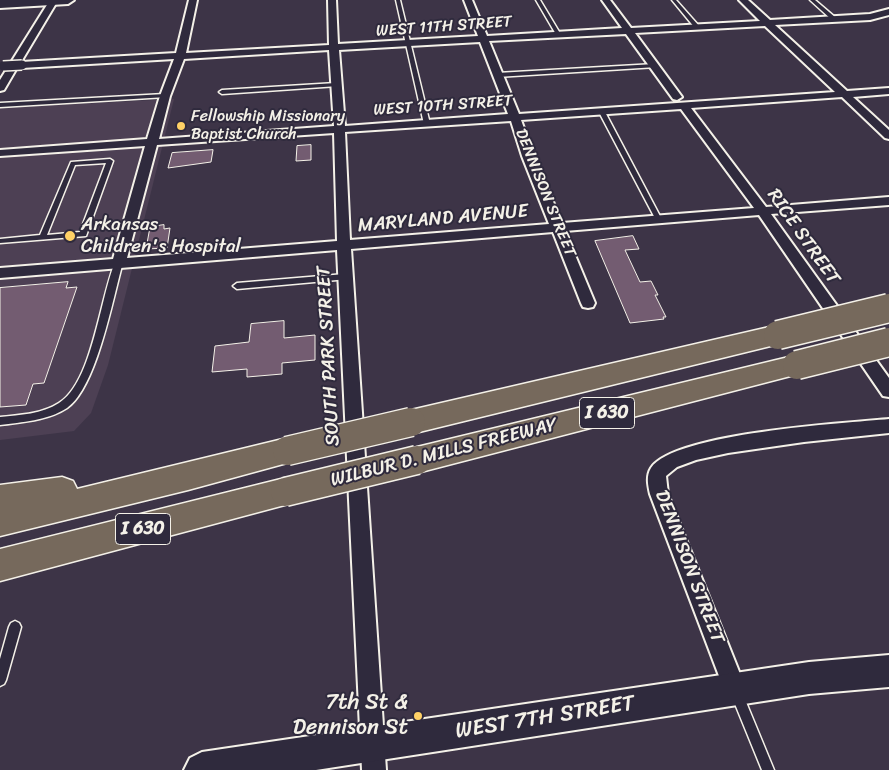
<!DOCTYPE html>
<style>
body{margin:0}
canvas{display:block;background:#3d3447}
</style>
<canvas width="889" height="770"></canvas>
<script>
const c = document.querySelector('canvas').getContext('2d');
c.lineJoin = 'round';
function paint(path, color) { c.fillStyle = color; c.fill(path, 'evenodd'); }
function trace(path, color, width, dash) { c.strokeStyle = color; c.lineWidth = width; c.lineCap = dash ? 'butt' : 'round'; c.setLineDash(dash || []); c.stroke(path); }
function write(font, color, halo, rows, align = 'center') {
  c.font = font + ' Sriracha,sans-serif'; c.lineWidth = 4; c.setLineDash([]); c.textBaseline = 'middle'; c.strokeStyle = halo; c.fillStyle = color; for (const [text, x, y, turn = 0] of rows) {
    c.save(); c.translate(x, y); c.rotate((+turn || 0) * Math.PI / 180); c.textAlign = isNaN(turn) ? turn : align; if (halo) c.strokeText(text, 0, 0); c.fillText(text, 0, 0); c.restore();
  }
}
const built = new Path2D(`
 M174,99L108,365L91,413L74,431L0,440V108Z`);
const building = new Path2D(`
 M311,145V160L296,161L297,146Z
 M213,150L211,162L168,168L172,153Z
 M164,225V229L170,228L167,248L146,249L150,227Z
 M633,236L639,249L625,250L640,282L651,281L658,295H655L666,317H663L664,319L630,323L595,241Z
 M68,282L66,288L77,287L44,383L33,384L26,405L0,407V288Z
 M284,321V338L315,335V360L282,363V374L247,377V369L212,372L215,346L249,342L251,324Z`);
const lane = new Path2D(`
 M396,0H400L430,124L429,125L424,124Z
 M536,0H540L561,35V36H557Z
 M672,0H676L699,26V28H695Z
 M810,0H815L836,18V20H832Z
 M655,64L657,65V67L497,77L494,75L497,73Z
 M336,83L339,85L338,86L222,94L219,92L222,90Z
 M165,94L167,95V97L0,107V103Z
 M600,111L605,112L662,220L661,222H659L656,220L599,112Z
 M110,159L113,161L86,236L0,243V239L40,235L71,162ZM106,163L80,232L47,235L75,165Z
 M116,260H122L123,262C113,297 97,387 67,408C47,421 22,422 0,425V417C20,415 42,414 59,403C93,382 100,296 116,260Z
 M345,274L348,275L349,277L348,279L237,289L233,286L237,283Z
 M15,621L19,623L21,627L6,680L4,684L0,686V659L9,627L11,623Z
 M737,688L741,690L774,770H762L731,694L733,690Z`);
const street = new Path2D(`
 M50,0H58L21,62L176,53L189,0H197L186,53L329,45L328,0H336L338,44L478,36L464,0H472L487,36L622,28L602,0H610L631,28L760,21L739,0H748L770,20L870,14L889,9V15L870,20L775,25L847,91L889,88V94L853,97L889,130V139L885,138L842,97L691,108L766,207L889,197V205L771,214L889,378V397L883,396L759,215L565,231L595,303L593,307L588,308L583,307L581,303L553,232L351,249L386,770H362L337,250L0,278V268L113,259L145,146L0,156V150L147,139L160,96L174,59L22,68L18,66L4,90L0,91V80ZM765,26L835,92L519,114L489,41L626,34L673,99L677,100L682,97L635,33ZM480,42L508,114L345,126L339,50ZM329,50L334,126L159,139L170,96L184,59ZM681,109L754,208L562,223L534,156L521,120ZM511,121L522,156L549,224L350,240L345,132ZM334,133L337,241L127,258L157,145Z
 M889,419V433L804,442L728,453L696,460L677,467L666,476L668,494L746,689L743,697L735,700L727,697L650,494C648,485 646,476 651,468C674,433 845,423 889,419Z`);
const secondary = new Path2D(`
 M0,0H74L68,4L0,8Z
 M889,655V687L809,694L316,770H184L190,758L202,752L809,662Z`);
const highway = new Path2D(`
 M778,325L787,328L791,335L787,342L411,434L401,430L397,422L401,414L411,410Z
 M797,355L806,358L810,365L806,372L417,473L406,469L402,460L406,451L417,447Z
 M287,438L298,442L302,451L298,460L188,490L0,536V485L62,477L73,481L77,489Z
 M285,478L296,482L301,492L296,502L0,581V549Z`);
const streetBridge = new Path2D(`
 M3,66L22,65`);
const highwayBridge = new Path2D(`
 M778,335L889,308
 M797,365L889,342
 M287,451L411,422
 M285,492L417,460`);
const markers = [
 [181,126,5,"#ffd166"],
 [70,236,6,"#ffd166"],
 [418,716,5,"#ffd166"]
];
const farStreetnames = [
 ["WEST 11TH STREET",444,27,-4],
 ["WEST 10TH STREET",443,106,-4],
 ["DENNISON STREET",545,193,68]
];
const farPoinames = [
 ["Fellowship Missionary",191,117],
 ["Baptist Church",191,135]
];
const shields = [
 [607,413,55],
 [143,529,55]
];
const shieldNames = [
 ["I 630",607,413],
 ["I 630",143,529]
];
const streetNames = [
 ["MARYLAND AVENUE",443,219,-5],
 ["RICE STREET",803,237,55],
 ["SOUTH PARK STREET",329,356,-93],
 ["WILBUR D. MILLS FREEWAY",444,453,-14],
 ["DENNISON STREET",689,567,69]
];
const poiNames = [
 ["Arkansas",81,225],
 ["Children's Hospital",81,247]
];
const nearPoinames = [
 ["7th St &",408,703],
 ["Dennison St",408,728]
];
const nearStreetnames = [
 ["WEST 7TH STREET",545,718,-9]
];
paint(built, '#4d4054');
paint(building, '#735c71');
trace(building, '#f4f1e8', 1);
trace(lane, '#f4f1e8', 3);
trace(street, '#f4f1e8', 4);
trace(secondary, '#f4f1e8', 4);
trace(highway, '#f4f1e8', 3);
paint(lane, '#2f2a3d');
paint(street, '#2f2a3d');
paint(secondary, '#2f2a3d');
paint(highway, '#76695c');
trace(streetBridge, '#f4f1e8', 12, []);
trace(highwayBridge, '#f4f1e8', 31, []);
trace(streetBridge, '#2f2a3d', 9);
trace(highwayBridge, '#76695c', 28);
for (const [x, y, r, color] of markers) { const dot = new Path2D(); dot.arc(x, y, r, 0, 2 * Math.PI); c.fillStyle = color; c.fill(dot); trace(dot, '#2f2a3d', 2); }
write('16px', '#f4f1e8', '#2f2a3d', farStreetnames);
write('16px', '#f4f1e8', '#2f2a3d', farPoinames, 'left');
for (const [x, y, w] of shields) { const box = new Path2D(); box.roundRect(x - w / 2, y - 15.5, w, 31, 4); c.fillStyle = '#2f2a3d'; c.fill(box); trace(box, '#f4f1e8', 1); }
write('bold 18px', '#f4f1e8', null, shieldNames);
write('19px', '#f4f1e8', '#2f2a3d', streetNames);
write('19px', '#f4f1e8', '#2f2a3d', poiNames, 'left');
write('22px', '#f4f1e8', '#2f2a3d', nearPoinames, 'right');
write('22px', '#f4f1e8', '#2f2a3d', nearStreetnames);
</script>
